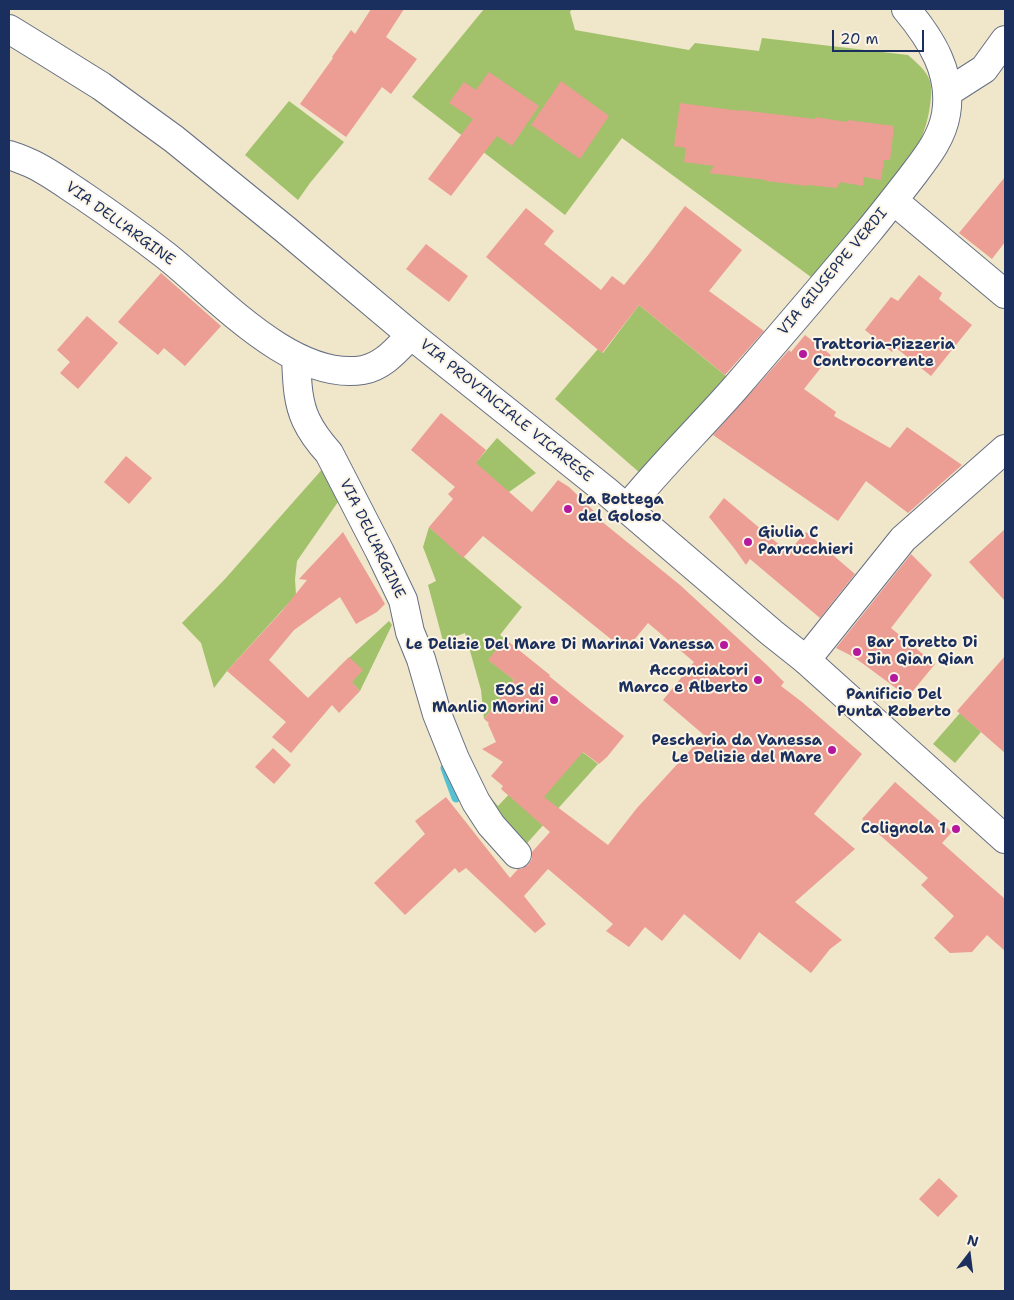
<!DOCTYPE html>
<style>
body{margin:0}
#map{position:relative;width:1014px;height:1300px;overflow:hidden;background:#f0e6c9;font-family:"Shantell Sans",sans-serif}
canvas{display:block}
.frame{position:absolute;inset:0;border:10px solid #1b2f5e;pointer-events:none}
.north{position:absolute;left:944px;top:1230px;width:50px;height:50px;-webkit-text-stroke:4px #fcf5e5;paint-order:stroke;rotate:15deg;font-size:14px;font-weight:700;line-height:20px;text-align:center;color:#1b2f5e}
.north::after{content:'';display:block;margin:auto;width:18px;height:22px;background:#1b2f5e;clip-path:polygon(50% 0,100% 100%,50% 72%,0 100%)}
.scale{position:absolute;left:832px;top:30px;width:92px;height:22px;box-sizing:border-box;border:2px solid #1b2f5e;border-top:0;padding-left:6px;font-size:15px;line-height:18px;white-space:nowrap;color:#1b2f5e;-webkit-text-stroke:4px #fcf5e5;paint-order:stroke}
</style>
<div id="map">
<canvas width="1014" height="1300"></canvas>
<div class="frame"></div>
<div class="north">N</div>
<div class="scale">20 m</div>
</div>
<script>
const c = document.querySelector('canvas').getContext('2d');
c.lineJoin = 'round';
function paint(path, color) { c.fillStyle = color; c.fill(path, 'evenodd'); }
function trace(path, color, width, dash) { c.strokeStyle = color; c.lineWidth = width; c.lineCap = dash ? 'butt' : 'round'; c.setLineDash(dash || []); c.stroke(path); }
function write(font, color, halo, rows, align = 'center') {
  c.font = font + ' "Shantell Sans",sans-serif'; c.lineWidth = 4; c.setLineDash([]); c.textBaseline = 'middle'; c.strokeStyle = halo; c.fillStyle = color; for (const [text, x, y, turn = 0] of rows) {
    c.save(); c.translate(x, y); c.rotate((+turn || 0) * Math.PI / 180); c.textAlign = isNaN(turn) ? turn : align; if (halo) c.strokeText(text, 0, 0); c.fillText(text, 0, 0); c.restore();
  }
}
const green = new Path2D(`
 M484,9H572L570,12L575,30L689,50L695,43L759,51L762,38L908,55C916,62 926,70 930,81C934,96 927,127 920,141C909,164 892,183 877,203C856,229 836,254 815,280L622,138L565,215L412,97Z
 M289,101L344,142L310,183L298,200L245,155Z
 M639,305L726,376L640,473L555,399L598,349L603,353Z
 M497,438L536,473L509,492L467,473Z
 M326,465L340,499L297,561L295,579L296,595L227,671L214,688L201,643L182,623L225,579Z
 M429,527L522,607L500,635L505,639L489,660L514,680L484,719L481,690L465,633L443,641L428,585L436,581L423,547Z
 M389,621L392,625L360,691L338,668Z
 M960,713L981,732L955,763L933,744Z
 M563,737L598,764L520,851L465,768L498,806Z`);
const stream = new Path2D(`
 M445,768L456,798`);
const building = new Path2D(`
 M371,9H404L386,37L417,59L391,94L382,87L346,137L300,104L333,58L332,57L351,30L355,34Z
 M489,72L539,106L512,146L497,136L451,196L428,179L473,119L449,103L464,82L476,90Z
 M561,81L609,116L580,159L531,125Z
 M680,103L740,111V110L815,119V117L847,122L848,120L894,126L890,160H884L881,180L864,177L863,186L840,182L837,188L808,185V186L766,181V180L709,173L714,166L684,162L686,148L674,146Z
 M1005,177V242L992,259L959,233Z
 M685,206L742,250L709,291L764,331L725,375L639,305L602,353L486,257L526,208L554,231L544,244L601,290L612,276L624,285L649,254Z
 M426,244L468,276L449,302L406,269Z
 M161,273L221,326L185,366L164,348L158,355L118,322Z
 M919,275L942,293L939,299L972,325L931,376L895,347L892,352L865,330L891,297L898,301Z
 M87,316L118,343L78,389L60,373L70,362L57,350Z
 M805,335L831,355L804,389L836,412L834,416L890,448L907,427L962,465L908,513L866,481L838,521L713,435L789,350L791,352Z
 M441,413L486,450L476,463L532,512L558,480L569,487L597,514L595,516L680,585L769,667L784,682L781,686L802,702L862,754L814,814L855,849L795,902L842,940L830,949L811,973L759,932L740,960L684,914L662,941L645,927L629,947L606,931L613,924L548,869L524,896L546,924L535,933L466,868L459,873L455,868L405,915L374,883L425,834L415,821L446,797L510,878L518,869H521L528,865L532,859V852L550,832L501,789L503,786L491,776L503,762L482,749L496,742L488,724L489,723L484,719L514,680L488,660L505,639L550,675L549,676L587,707L624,736L607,757L599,764L583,752L544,797L608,845L637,808L704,735L663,700L694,662L648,623L630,645L622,639L617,644L483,536L463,558L429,527L453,499L448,494L455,487L411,450Z
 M126,456L152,478L129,504L104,482Z
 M724,498L788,552L806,532L855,574L820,618L750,559L746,565L734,548L709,517Z
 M1005,529V601L969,562Z
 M343,532L385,604L377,612L356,624L340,597L294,630L269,660L308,698L349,657L363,670L352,682L360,691L339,713L332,705L291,753L272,737L286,722L227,671L282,611L307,580L299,579Z
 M911,554L932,575L891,628L935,664L908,697L862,663L852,656L836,648Z
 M1005,656V753L957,711Z
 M273,748L291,765L274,784L255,767Z
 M895,782L952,832L942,843L1005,899V951L987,935L972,952L950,953L934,938L954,916L921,885L928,878L862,819Z
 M939,1178L958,1196L938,1217L919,1199Z`);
const minor = new Path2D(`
 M948,92L984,69L1005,40
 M9,155C16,157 23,160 30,163C48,171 65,184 82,195C110,214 138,234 165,255C215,294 292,382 363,370C384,366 397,349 411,335
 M894,201L1005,294
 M296,357C297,378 297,401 306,420C312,433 320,443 329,453L380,552L403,600L410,632L421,659L437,714L455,759L476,802L491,825L517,854
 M627,508C661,466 700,428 736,387C780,336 824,285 868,232C882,215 896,197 910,179C925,159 942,139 946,114C953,73 931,39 906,9
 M806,660L903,539L1005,449`);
const major = new Path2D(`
 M9,29L48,53L101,86L174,139L286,230L411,335L605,490L772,633L806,660L1005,839`);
const markers = [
 [803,354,5,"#b5179e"],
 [568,509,5,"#b5179e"],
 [748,542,5,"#b5179e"],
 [724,645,5,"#b5179e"],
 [857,652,5,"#b5179e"],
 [894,678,5,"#b5179e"],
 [758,680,5,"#b5179e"],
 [554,700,5,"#b5179e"],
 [832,750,5,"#b5179e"],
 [956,829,5,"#b5179e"]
];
const streetNames = [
 ["VIA DELL'ARGINE",120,224,36],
 ["VIA GIUSEPPE VERDI",833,272,-50],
 ["VIA PROVINCIALE VICARESE",506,411,39],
 ["VIA DELL'ARGINE",372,539,64]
];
const poiNames = [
 ["Trattoria-Pizzeria",813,345,"left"],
 ["Controcorrente",813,362,"left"],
 ["La Bottega",578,500,"left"],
 ["del Goloso",578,517,"left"],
 ["Giulia C",758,533,"left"],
 ["Parrucchieri",758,550,"left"],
 ["Bar Toretto Di",867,643,"left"],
 ["Jin Qian Qian",867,660,"left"],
 ["Le Delizie Del Mare Di Marinai Vanessa",714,645],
 ["Acconciatori",748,671],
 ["Marco e Alberto",748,688],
 ["EOS di",544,691],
 ["Manlio Morini",544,708],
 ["Panificio Del",894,695,"center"],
 ["Punta Roberto",894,712,"center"],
 ["Pescheria da Vanessa",822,741],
 ["Le Delizie del Mare",822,758],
 ["Colignola 1",946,829]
];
paint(green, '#a1c26b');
trace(stream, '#56c1d2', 9);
paint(building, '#ec9d94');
trace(minor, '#666f83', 30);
trace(major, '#666f83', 30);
trace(minor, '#fff', 28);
trace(major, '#fff', 28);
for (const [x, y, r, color] of markers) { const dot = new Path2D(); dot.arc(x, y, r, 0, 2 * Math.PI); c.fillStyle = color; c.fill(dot); trace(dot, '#fcf5e5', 2); }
write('15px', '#1b2f5e', '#fcf5e5', streetNames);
write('bold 15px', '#1b2f5e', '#fcf5e5', poiNames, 'right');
</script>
